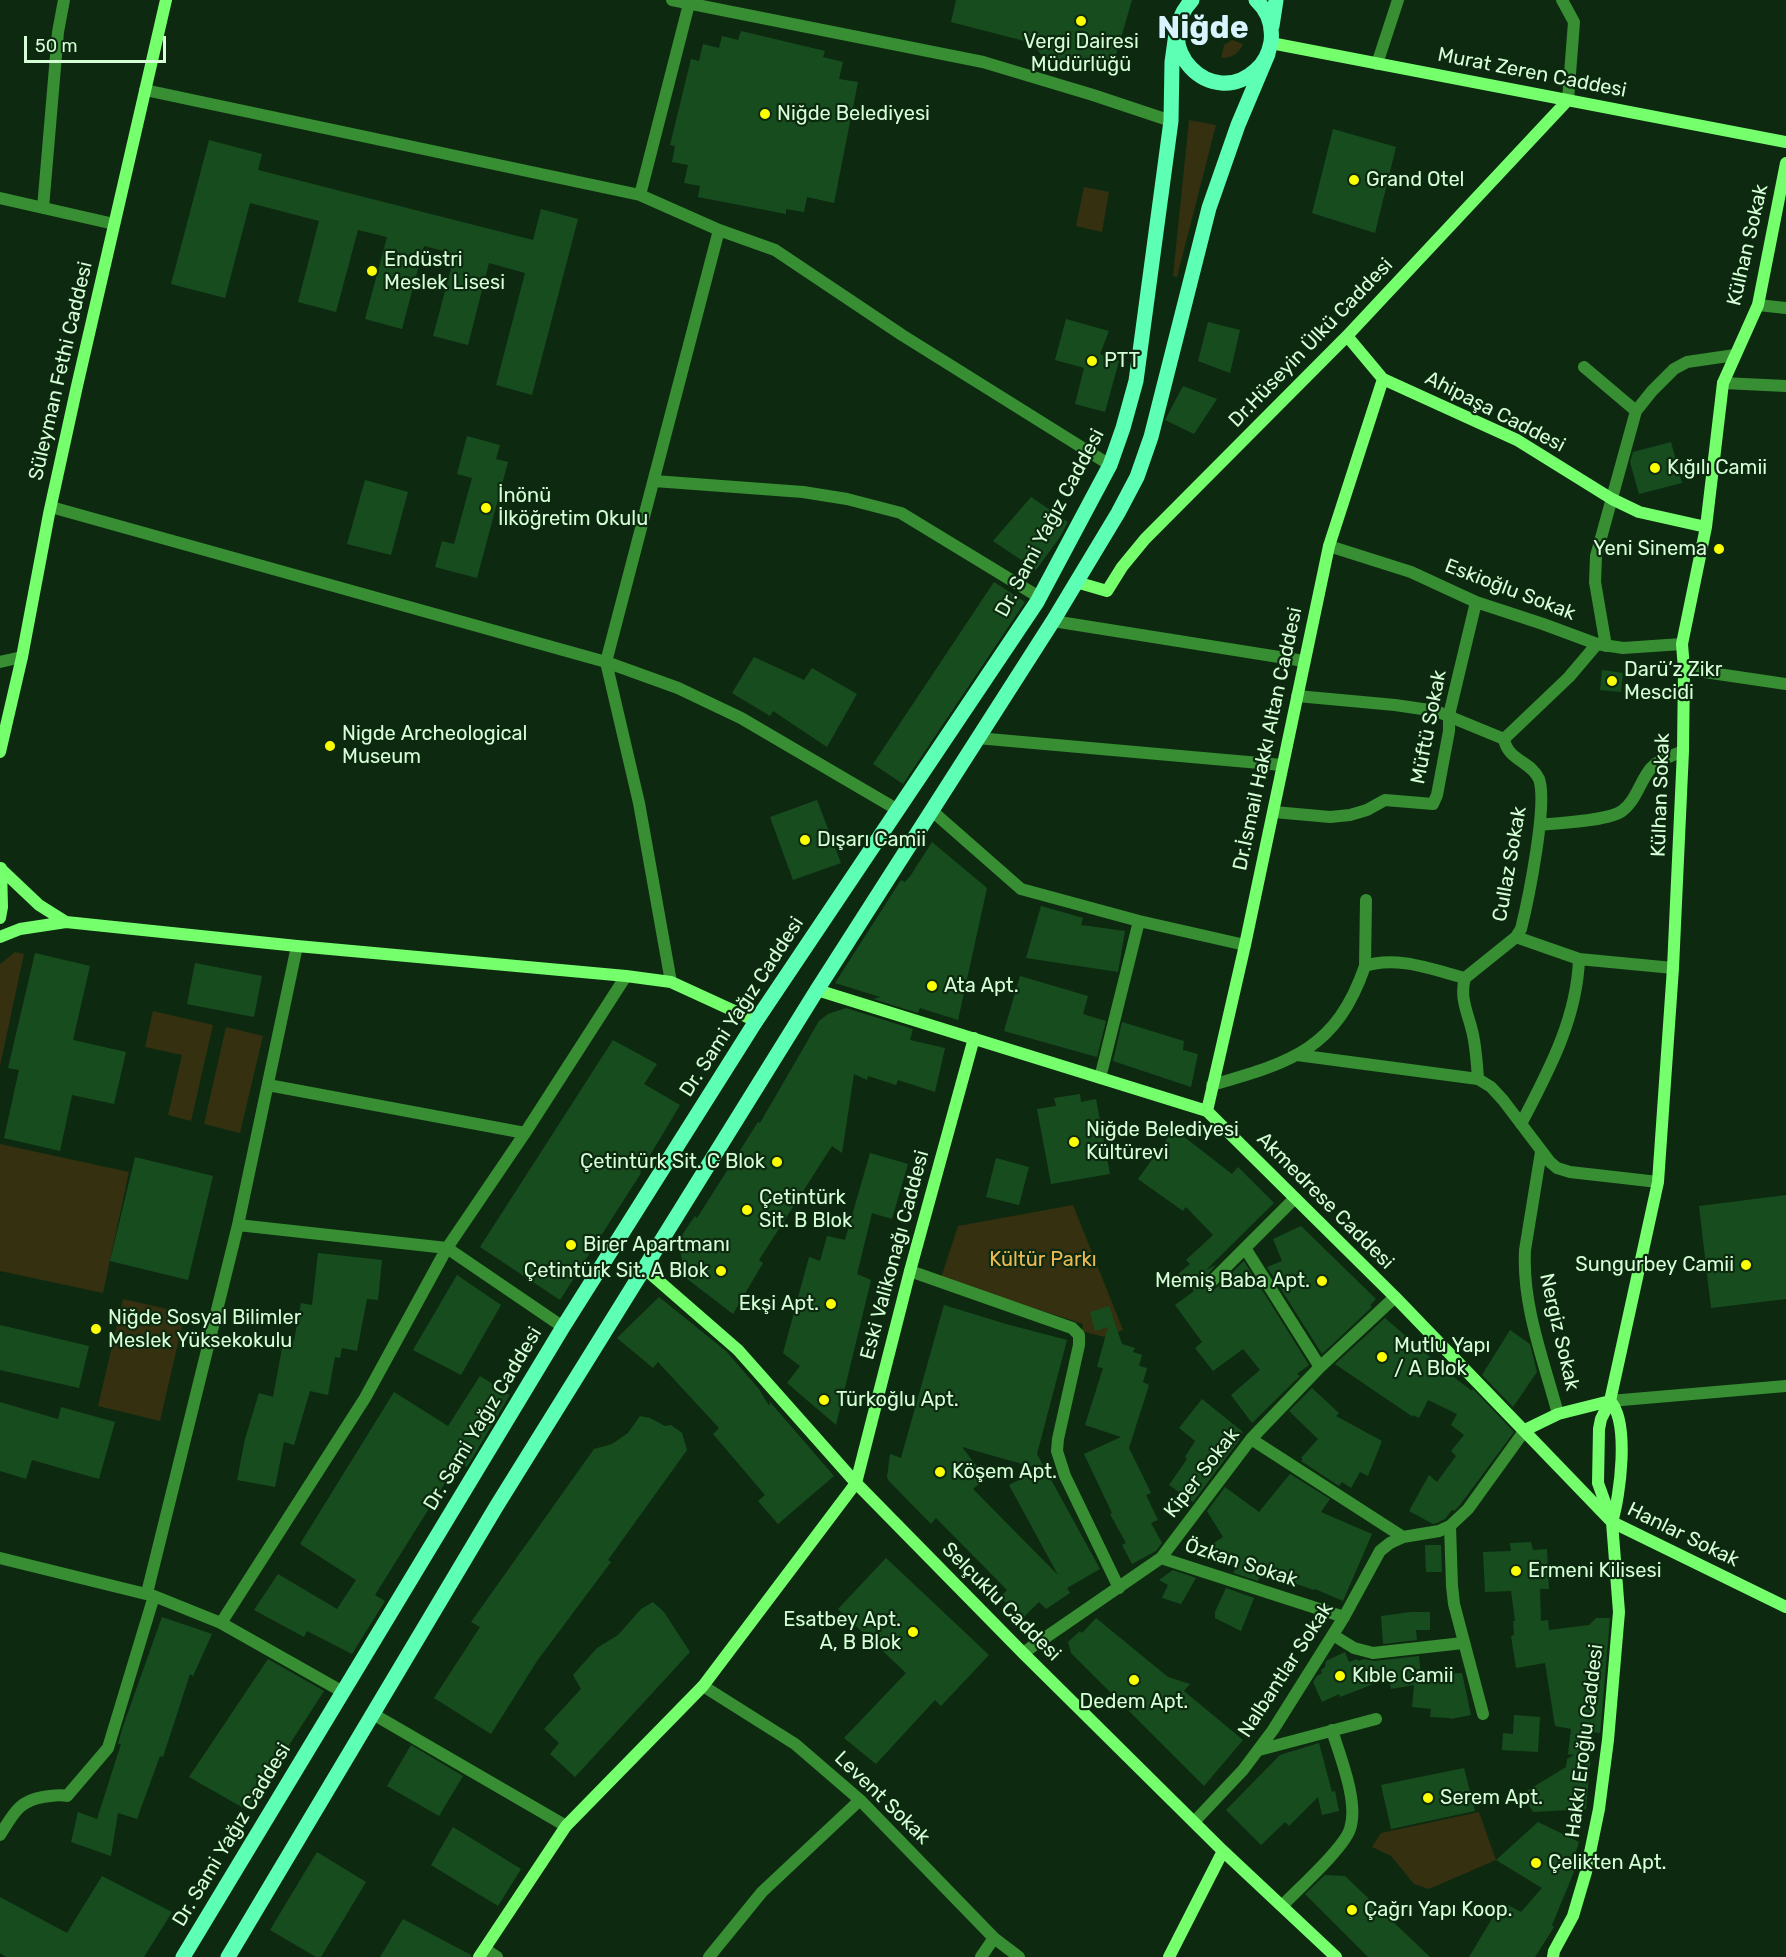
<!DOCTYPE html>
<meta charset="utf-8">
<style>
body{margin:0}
#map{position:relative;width:1786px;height:1957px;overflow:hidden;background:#0d2a10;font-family:Rubik,sans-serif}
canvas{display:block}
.scale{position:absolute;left:24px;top:36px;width:142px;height:27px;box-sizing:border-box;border:3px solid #d6ffd7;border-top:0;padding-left:8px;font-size:18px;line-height:21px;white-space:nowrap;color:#d6ffd7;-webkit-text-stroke:4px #0d2a10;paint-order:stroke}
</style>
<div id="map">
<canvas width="1786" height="1957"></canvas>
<div class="scale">50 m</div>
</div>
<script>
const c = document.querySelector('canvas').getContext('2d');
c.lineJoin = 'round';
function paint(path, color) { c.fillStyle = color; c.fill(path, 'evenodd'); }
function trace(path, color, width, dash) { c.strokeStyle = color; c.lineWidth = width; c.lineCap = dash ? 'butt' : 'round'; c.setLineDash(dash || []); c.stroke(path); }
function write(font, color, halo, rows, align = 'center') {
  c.font = font + ' Rubik,sans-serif'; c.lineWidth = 4.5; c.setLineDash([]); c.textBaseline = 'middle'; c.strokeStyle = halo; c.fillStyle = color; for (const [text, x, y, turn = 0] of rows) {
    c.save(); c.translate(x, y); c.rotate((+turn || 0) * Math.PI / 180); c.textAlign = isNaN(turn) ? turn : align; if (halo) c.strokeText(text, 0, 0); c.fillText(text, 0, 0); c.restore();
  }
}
const green = new Path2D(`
 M1232,40L1243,44C1239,54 1231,58 1221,58L1224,45Z
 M1189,120L1216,125L1177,277L1173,276Z
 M1084,187L1109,192L1102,232L1076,226Z
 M15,952L24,954L0,1066V964Z
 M153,1011L213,1025L191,1121L168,1115L182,1055L145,1047Z
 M226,1027L263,1036L240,1133L204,1124Z
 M0,1144L129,1172L103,1293L0,1271Z
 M1073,1205L1123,1330L1104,1337L1082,1331L1083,1324L941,1278L958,1226Z
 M123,1299L185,1313L160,1421L98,1406Z
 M1479,1812L1496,1860L1429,1889L1414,1884L1391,1856L1372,1847L1381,1833Z`);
const building = new Path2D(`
 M956,0H1132L1111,72L1042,56L1032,43L951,22Z
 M741,31L825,51L823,57L843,62L839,79L858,82L834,203L807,197L804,212L786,209V214L698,197L700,186L684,183L688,165L672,162L675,146L670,145L691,59L699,61L703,44L719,48L722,36L738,40Z
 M1333,129L1396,147L1375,233L1312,213Z
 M209,140L262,154L258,170L533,240L541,209L578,219L532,395L496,385L525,273L489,263L468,345L433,336L455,254L424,246L402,329L365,319L387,237L358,230L336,312L298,302L319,221L250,203L225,298L171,284Z
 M1066,319L1109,331L1100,354L1119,361L1105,412L1075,404L1084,368L1055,360Z
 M1208,322L1240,330L1230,373L1198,361Z
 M1183,386L1217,399L1194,434L1165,420Z
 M467,436L500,445L496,459L508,462L477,578L435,567L442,541L454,544L472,478L457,474Z
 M1671,442L1682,483L1639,494L1630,462L1633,452Z
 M365,480L408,492L391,555L347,544Z
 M1031,497L1068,522L1060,537L1036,570L993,541Z
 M994,582L1025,602L903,784L873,764Z
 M754,657L804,680L812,668L857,694L827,747L773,711L770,716L732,693Z
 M1602,670L1623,673L1621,692L1600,690Z
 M817,800L841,863L793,880L770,817Z
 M932,842L987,888L958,1020L920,1008L918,1013L873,999L880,997L835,983L901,880L905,882L911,875Z
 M1041,906L1083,918L1081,925L1125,931L1118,972L1026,958Z
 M35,953L90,966L73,1040L126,1052L114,1104L72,1095L60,1151L4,1138L19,1070L8,1068Z
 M195,963L262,976L254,1017L187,1004Z
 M1020,976L1088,996L1083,1014L1106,1021L1097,1057L1004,1031Z
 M846,1008L913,1029L910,1040L945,1048L935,1092L898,1080L896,1085L868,1076L867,1080L854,1074L842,1153L832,1146L759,1260L763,1263L733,1314L686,1278L678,1241L695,1216L697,1218L758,1122L760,1123L819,1021L828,1014Z
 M1122,1022L1184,1041L1183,1050L1198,1054L1191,1087L1113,1061Z
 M613,1040L657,1064L644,1084L680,1105L640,1172L641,1173L560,1300L480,1247Z
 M1080,1094L1081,1102L1096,1099L1110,1174L1051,1184L1037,1109L1056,1106L1054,1098Z
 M1174,1129L1232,1174L1238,1167L1274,1203L1206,1270L1216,1265L1203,1280L1206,1288L1214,1290L1244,1261L1309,1365L1297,1374L1300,1376L1252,1423L1231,1395L1260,1370L1243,1349L1213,1371L1195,1348L1202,1342L1175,1305L1194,1291L1178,1274L1190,1264L1186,1260L1213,1235L1186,1207L1183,1211L1138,1179Z
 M870,1153L908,1164L892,1219L872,1213L857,1274L871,1280L836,1425L787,1383L800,1366L783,1353L809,1257L820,1261L827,1236L845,1240Z
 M135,1157L213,1176L188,1280L110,1261Z
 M996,1158L1029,1167L1019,1205L986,1197Z
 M1786,1195V1299L1711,1308L1699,1206Z
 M1301,1226L1376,1299L1370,1305L1372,1307L1322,1354L1267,1267L1282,1261L1273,1239Z
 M318,1253L382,1260L378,1300L367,1299L357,1351L342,1348L340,1358L335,1357L328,1395L310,1391L294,1445L284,1442L275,1487L237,1480L245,1439L259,1393L273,1397L282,1348L290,1349L292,1340L294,1341L301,1303L312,1305Z
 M457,1275L501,1305L461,1375L413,1350Z
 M659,1297L726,1351L759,1389L769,1406L770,1402L834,1476L778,1524L758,1501L765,1495L713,1434L719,1428L658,1362L653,1368L617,1338Z
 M944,1305L1006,1324L1067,1340L1037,1454L1100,1569L1067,1588L1070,1593L1046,1609L1039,1602L1022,1619L1000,1597L1007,1590L936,1518L931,1524L889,1481L887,1477L890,1454L901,1458ZM962,1447L1040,1469L1009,1485L1058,1575L973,1489L986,1478Z
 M1109,1306L1122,1344L1135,1348L1133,1352L1142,1355L1139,1366L1147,1368L1143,1382L1149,1385L1129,1448L1151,1493L1146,1495L1158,1520L1151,1523L1162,1543L1156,1551L1132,1564L1122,1545L1126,1543L1110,1514L1112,1513L1084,1454L1121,1437L1085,1425L1103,1368L1097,1367L1108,1327L1095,1331L1090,1312Z
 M1385,1318L1451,1375L1472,1391L1473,1389L1514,1432L1460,1505L1454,1511L1452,1510L1445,1519L1437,1523L1433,1524L1409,1511L1429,1475L1437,1482L1456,1456L1451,1451L1464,1435L1451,1425L1457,1414L1428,1400L1419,1418L1413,1415V1417L1335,1364Z
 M0,1325L89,1346L79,1388L0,1370Z
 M1510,1330L1530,1344L1537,1372L1513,1407L1482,1375Z
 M480,1376L510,1395L467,1467L458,1462L375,1595L385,1601L352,1654L307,1631L304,1637L254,1610L278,1574L337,1609L356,1580L300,1544L394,1392L448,1426Z
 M1312,1388L1339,1413L1336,1416L1382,1441L1368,1476L1360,1472L1351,1488L1342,1482L1339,1486L1301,1461L1303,1459L1301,1458L1318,1439L1289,1411Z
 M1202,1399L1243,1432L1237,1437L1240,1439L1193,1502L1169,1485L1187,1459L1185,1457L1195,1441L1179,1428Z
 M0,1402L58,1419L61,1407L115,1422L99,1479L32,1460L26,1479L0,1471Z
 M640,1416L650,1418L665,1426L671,1425L682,1433L687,1450L608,1560L611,1562L537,1661L491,1734L434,1698L480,1627L471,1622L594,1449L612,1444L628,1433Z
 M1290,1474L1330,1499L1321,1512L1372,1534L1343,1601L1315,1589L1314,1590L1262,1572L1258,1581L1233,1573L1236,1567L1208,1547L1223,1537L1207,1511L1225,1487L1259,1512Z
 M1531,1542L1533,1550L1547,1549L1549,1589H1540L1541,1621L1548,1620L1549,1630L1589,1625L1596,1618H1610L1601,1724L1600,1733L1593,1732L1586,1809L1533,1812L1522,1794L1566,1767L1567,1759L1574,1755L1568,1754L1571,1729L1555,1726L1545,1663L1516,1668L1511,1636L1514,1635L1513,1621H1515L1511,1591L1485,1592L1483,1552L1511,1551L1510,1543Z
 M1425,1545H1441L1442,1572H1426Z
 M886,1558L989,1655L941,1706L935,1700L876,1764L844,1738L906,1673L838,1609Z
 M1173,1570L1196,1578L1181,1604L1162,1598L1168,1585L1159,1580Z
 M1226,1588L1254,1598L1241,1631L1215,1618V1612Z
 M653,1602L664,1612L690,1652L575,1777L550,1754L559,1743L544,1729L581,1689L573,1675L597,1648L618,1635L641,1609Z
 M1411,1612H1430V1630H1416L1417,1640L1383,1644L1381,1616Z
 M162,1617L212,1634L193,1676L190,1674L163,1757L160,1756L137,1819L118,1813L111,1856L71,1842L78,1812L97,1819L121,1744H118L122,1729Z
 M1096,1618L1168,1677L1190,1684L1184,1691L1243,1740L1204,1786L1071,1653L1068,1642L1080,1631L1082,1633Z
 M1345,1652L1349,1662L1357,1659L1358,1661L1364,1659L1374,1661L1419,1656L1421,1675L1462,1673L1471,1715L1451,1719L1450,1718L1430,1717L1431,1709L1412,1707L1414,1685L1391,1689L1389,1678L1340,1697L1339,1694L1322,1702L1313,1682L1317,1676L1322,1673L1321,1670L1325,1667L1326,1661Z
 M268,1659L324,1691L247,1810L189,1777Z
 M1514,1715L1540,1717L1538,1752L1502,1750L1503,1733L1513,1734Z
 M1319,1743L1332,1792L1335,1791L1339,1811L1322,1815L1318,1797L1289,1826L1285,1822L1261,1845L1226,1810L1280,1755Z
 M411,1745L463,1776L439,1816L387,1786Z
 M1464,1768L1475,1811L1391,1829L1381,1785Z
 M1538,1822L1579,1842L1572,1865L1576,1867L1552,1925L1554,1927L1535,1957H1469L1502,1902L1521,1912L1542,1888L1496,1860Z
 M453,1827L521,1869L498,1906L431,1865Z
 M317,1852L366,1882L321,1957H316L270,1930Z
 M1325,1875L1345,1876L1430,1957H1368L1305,1894Z
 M102,1876L172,1912L144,1957H6L0,1953V1897L67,1933Z
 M403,1919L471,1955V1957H380Z`);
const street = new Path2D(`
 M672,0L983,62L1093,95L1171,121
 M1562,0L1574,22L1568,100
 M1377,64L1398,0
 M145,90L640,195L719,230L775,250L902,335L1110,465
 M640,195L690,0
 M0,198L114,224
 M43,208L58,32L64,0
 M1758,305L1786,308
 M1584,367L1636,411
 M1723,383L1786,386
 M654,481L803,492L847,499L901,513L1039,597
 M51,507L606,662L678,688L741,718L898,810
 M1329,546L1411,572L1476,602L1543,624L1597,644L1623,648L1682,644
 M1053,621L1304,661
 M1606,646L1595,582L1596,556L1636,411L1652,391L1674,369L1687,362L1735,355
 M0,662L22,657
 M1684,669L1786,684
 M1297,696L1395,705L1436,711L1504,739
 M977,738L1282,765
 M931,810L1021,889L1139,921L1245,945
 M1274,812L1330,817L1350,815L1367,810L1385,800L1433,804L1437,795L1449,731V715L1476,602
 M1540,825C1559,823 1608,821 1622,811C1636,801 1640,781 1651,768C1659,759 1672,756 1683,751
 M1516,937L1579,959L1673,968
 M1365,966L1366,900
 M671,982L639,803L606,662L719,230
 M1297,1055L1478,1079L1491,1087L1503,1100L1550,1162L1557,1168L1570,1172L1658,1182
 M1100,1078L1139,921
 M1478,1079C1477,1064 1476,1049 1473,1035C1469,1015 1459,999 1465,978L1516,937L1521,929C1528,901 1548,804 1539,779C1531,761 1508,761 1504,739L1569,677L1597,644
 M268,1085L525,1133
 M1212,1085C1291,1062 1336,1050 1365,966C1396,955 1434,970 1465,978
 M1521,1124C1548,1072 1577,1019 1579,959
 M1541,1152L1525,1250C1522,1306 1544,1361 1558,1414
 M238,1225L447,1248L563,1327
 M1245,1248L1320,1367
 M910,1271L1072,1328L1079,1335V1345L1058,1439L1057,1451L1065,1476L1119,1588
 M1211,1282L1295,1198
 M1610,1401L1786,1386
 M1251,1439L1403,1537
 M1450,1526L1452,1586L1454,1604L1483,1714
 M0,1558L154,1596L221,1623L343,1692
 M1161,1558L1344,1617
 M147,1593L238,1225L297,946
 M221,1623L365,1398L447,1248L525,1133L626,976
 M1333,1635L1354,1648L1373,1653L1463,1643
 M1023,1653L1161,1558L1251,1439L1320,1367L1395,1297
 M703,1686L795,1744L860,1800L994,1938L1019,1957
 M373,1714L566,1826
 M1259,1750L1376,1719
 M1194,1822L1243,1770L1273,1730L1344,1617L1380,1551L1390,1543L1403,1537L1439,1531L1450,1526L1468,1509L1525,1430
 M0,1835C13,1815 18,1801 43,1797C53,1796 58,1794 67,1796L108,1748L154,1596
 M1283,1905C1298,1889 1344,1848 1350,1829C1359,1802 1340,1757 1332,1730
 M485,1949L497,1957
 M709,1957L762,1892L860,1800
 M981,1957L994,1938`);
const secondary = new Path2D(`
 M1271,43L1786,142
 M1347,336L1383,379L1517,440L1612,499L1639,512L1706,527
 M1076,582L1107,591L1122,567L1145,539L1347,336L1568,100
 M0,752L22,657L49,514L77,386L166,0
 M1,869L39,905L66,922
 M0,918L2,907L1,868
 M0,937L20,929L66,922L297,946L626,976L671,982L756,1021
 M817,990L1207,1111L1395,1297L1612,1522L1786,1607
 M1207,1111L1245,945L1329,546L1383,379
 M645,1269L738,1350L856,1483L1023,1653L1223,1851L1336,1957
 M1525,1430L1558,1414L1610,1401L1658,1182L1673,968L1683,751L1684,669L1682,644L1706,527L1723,383L1758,305L1786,163
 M479,1957L566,1826L703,1686L856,1483L910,1271L974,1038
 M1169,1957L1223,1851
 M1553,1957L1554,1951L1573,1916L1586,1872L1599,1809L1608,1740L1619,1612L1612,1522L1598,1483L1599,1429L1601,1419L1610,1401C1630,1422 1620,1496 1612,1522`);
const primary = new Path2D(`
 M1192,0C1148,47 1212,111 1256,70C1264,63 1269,53 1271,42C1273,26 1268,11 1256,0
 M1272,26L1276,0
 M183,1957L563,1327L756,1021L1037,602L1110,465L1123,428L1136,381L1171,121L1172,62L1177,26
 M228,1957L496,1507L817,990L1053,621L1118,513L1137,477L1151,437L1209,208L1238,125L1268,54`);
const markers = [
 [1081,21,6,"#fbff02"],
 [765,114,6,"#fbff02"],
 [1354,180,6,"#fbff02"],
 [372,271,6,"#fbff02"],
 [1092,361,6,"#fbff02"],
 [1655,468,6,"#fbff02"],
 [486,508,6,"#fbff02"],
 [1719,549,6,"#fbff02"],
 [1612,681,6,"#fbff02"],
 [330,746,6,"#fbff02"],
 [805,840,6,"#fbff02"],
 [932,986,6,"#fbff02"],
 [1074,1142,6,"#fbff02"],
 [777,1162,6,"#fbff02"],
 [747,1210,6,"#fbff02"],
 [571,1245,6,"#fbff02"],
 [1746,1265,6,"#fbff02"],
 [721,1271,6,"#fbff02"],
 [1322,1281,6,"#fbff02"],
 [831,1304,6,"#fbff02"],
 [96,1329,6,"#fbff02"],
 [1382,1357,6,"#fbff02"],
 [824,1400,6,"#fbff02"],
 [940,1472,6,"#fbff02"],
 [1516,1571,6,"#fbff02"],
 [913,1632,6,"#fbff02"],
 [1340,1676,6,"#fbff02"],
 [1134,1680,6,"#fbff02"],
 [1428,1798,6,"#fbff02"],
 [1536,1863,6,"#fbff02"],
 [1352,1910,6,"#fbff02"]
];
const poiNames = [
 ["Vergi Dairesi",1081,42,"center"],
 ["Müdürlüğü",1081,65,"center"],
 ["Niğde Belediyesi",777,114],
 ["Grand Otel",1366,180],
 ["Endüstri",384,260],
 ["Meslek Lisesi",384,283],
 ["PTT",1104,361],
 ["Kığılı Camii",1667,468],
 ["İnönü",498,496],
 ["İlköğretim Okulu",498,519],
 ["Yeni Sinema",1707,549,"right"],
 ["Darü’z Zikr",1624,670],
 ["Mescidi",1624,693],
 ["Nigde Archeological",342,734],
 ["Museum",342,757],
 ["Dışarı Camii",817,840],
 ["Ata Apt.",944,986],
 ["Niğde Belediyesi",1086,1130],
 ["Kültürevi",1086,1153],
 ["Çetintürk Sit. C Blok",765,1162,"right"],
 ["Çetintürk",759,1198],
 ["Sit. B Blok",759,1221],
 ["Birer Apartmanı",583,1245],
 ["Sungurbey Camii",1734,1265,"right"],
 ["Çetintürk Sit. A Blok",709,1271,"right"],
 ["Memiş Baba Apt.",1310,1281,"right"],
 ["Ekşi Apt.",819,1304,"right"],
 ["Niğde Sosyal Bilimler",108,1318],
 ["Meslek Yüksekokulu",108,1341],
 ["Mutlu Yapı",1394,1346],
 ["/ A Blok",1394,1369],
 ["Türkoğlu Apt.",836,1400],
 ["Köşem Apt.",952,1472],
 ["Ermeni Kilisesi",1528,1571],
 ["Esatbey Apt.",901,1620,"right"],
 ["A, B Blok",901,1643,"right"],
 ["Kıble Camii",1352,1676],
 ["Dedem Apt.",1134,1702,"center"],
 ["Serem Apt.",1440,1798],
 ["Çelikten Apt.",1548,1863],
 ["Çağrı Yapı Koop.",1364,1910]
];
const streetNames = [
 ["Murat Zeren Caddesi",1532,73,11],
 ["Külhan Sokak",1748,245,-77],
 ["Dr.Hüseyin Ülkü Caddesi",1311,343,-46],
 ["Süleyman Fethi Caddesi",61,371,-77],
 ["Ahipaşa Caddesi",1495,412,27],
 ["Dr. Sami Yağız Caddesi",1050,523,-62],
 ["Eskioğlu Sokak",1510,590,21],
 ["Müftü Sokak",1429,727,-79],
 ["Dr.İsmail Hakkı Altan Caddesi",1268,739,-78],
 ["Külhan Sokak",1661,795,-88],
 ["Cullaz Sokak",1510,864,-80],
 ["Dr. Sami Yağız Caddesi",742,1007,-57],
 ["Akmedrese Caddesi",1325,1201,45],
 ["Eski Valikonağı Caddesi",895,1255,-75],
 ["Nergiz Sokak",1559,1332,77],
 ["Dr. Sami Yağız Caddesi",483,1419,-59],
 ["Kiper Sokak",1202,1473,-52],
 ["Hanlar Sokak",1683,1535,26],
 ["Özkan Sokak",1241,1563,18],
 ["Selçuklu Caddesi",1001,1602,45],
 ["Nalbantlar Sokak",1286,1670,-57],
 ["Hakkı Eroğlu Caddesi",1585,1741,-83],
 ["Levent Sokak",882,1798,44],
 ["Dr. Sami Yağız Caddesi",232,1835,-59]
];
const parkNames = [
 ["Kültür Parkı",1043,1260]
];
const townNames = [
 ["Niğde",1203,29]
];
paint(green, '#343010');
paint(building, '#174d1e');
trace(street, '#378e33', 12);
trace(secondary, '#75ff6d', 12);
trace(primary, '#5dffb5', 15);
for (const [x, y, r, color] of markers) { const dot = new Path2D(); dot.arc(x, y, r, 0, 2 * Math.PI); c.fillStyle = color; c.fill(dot); trace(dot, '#0d2a10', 2); }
write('20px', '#d6ffd7', '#0d2a10', poiNames, 'left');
write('20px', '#d6ffd7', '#0d2a10', streetNames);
write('20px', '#edba54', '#0d2a10', parkNames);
write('bold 32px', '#d8f4ff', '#0d2a10', townNames);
</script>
